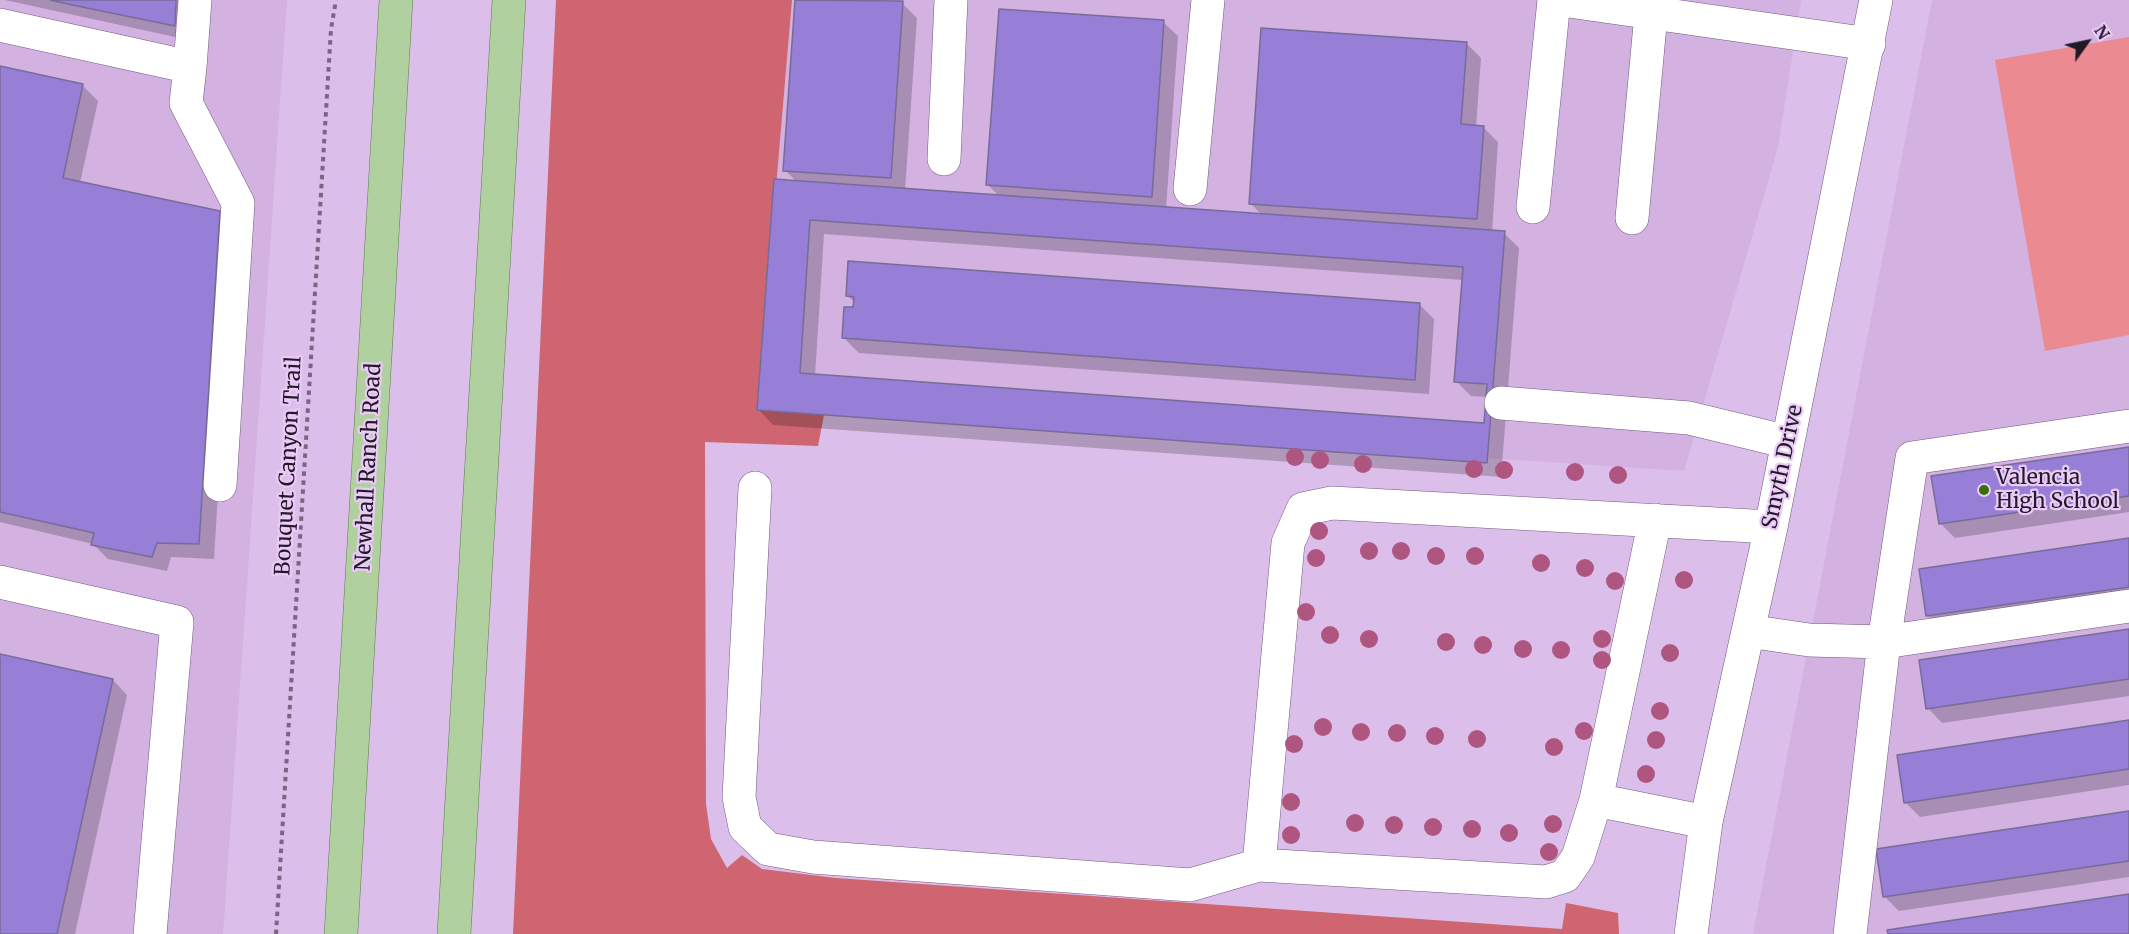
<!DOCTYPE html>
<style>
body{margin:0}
#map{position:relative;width:2129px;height:934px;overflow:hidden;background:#dcbeea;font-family:Merriweather,serif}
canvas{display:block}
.north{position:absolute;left:2057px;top:12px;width:60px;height:60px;-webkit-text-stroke:4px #eacbf7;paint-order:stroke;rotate:57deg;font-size:16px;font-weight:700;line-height:24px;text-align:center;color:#231827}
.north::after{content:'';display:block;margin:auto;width:21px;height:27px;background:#231827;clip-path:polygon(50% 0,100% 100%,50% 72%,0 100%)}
</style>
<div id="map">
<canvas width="2129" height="934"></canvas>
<div class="north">N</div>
</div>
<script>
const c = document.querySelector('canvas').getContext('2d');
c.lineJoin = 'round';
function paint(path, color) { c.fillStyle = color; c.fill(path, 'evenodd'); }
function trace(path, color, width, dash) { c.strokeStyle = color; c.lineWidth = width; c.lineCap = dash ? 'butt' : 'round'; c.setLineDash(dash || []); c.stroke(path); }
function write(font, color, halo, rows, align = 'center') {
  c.font = font + ' Merriweather,serif'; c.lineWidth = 4.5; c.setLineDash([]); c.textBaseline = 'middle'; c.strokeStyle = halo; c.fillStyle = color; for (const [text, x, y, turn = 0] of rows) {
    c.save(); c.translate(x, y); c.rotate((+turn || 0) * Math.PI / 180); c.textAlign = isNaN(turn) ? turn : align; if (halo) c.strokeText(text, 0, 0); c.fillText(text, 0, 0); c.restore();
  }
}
const built = new Path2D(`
 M0,0H287L223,934H0Z
 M792,0H1801L1778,147L1684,471L757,410Z
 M1932,0H2129V934H1753Z`);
const green = new Path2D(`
 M2129,37V335L2045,351L1995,60Z`);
const forest = new Path2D(`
 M556,0H792L757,410L824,415L818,446L705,442L706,804L711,839L727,868L742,855L762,869L836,878L1562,929L1566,903L1618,913L1619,934H513Z`);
const shadow = new Path2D(`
 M5,0H192L189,40Z
 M797,0L902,3L917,18L905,190L1000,197L987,184L1163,22L1178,36L1166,209L1262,215L1250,203L1466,43L1481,58L1476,127H1483L1498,142L1492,232L1504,233L1519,248L1501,477L773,425L759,410L797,182L785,170ZM824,234L1463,280L1456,381L1471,396L1488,397L1486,425L815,376Z
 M0,68L83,86L98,101L80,183L219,213L234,228L214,559L171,557L167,571L108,559L93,544L0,522Z
 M847,295L1419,304L1434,319L1429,394L859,353L844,338L855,303Z
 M2129,448V512L1955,538L1940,523Z
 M2129,539V603L1943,631L1928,616Z
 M2129,631V696L1942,723L1928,708Z
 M0,656L113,680L127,695L75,934H0Z
 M2129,722V785L1920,817L1905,802Z
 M2129,813V877L1899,911L1884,896Z`);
const building = new Path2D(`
 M50,0H176L175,26L82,7Z
 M795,0L903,1L891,178L783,171Z
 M999,9L1164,20L1152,197L986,185Z
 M1261,28L1467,42L1461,124L1484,126L1477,219L1249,204Z
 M0,66L83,84L63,178L220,211L199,544L157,543L152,557L91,545L94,533L0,512Z
 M774,179L1505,231L1487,463L757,410ZM810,220L1463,267L1454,382L1487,384L1484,423L800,373Z
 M848,261L1420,303L1415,380L842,338L844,307H853L854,297L846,296Z
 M2129,447V496L1939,524L1931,476Z
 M2129,538V587L1926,616L1919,569Z
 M2129,629V679L1926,709L1919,660Z
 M0,654L113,679L57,934H0Z
 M2129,720V769L1904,803L1897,755Z
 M2129,811V861L1883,897L1876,849Z
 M2129,894V934H1888L1887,930Z`);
const path = new Path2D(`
 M276,934L331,29L336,0`);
const minor = new Path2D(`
 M1562,0L1869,44
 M0,25L190,67L195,0
 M190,67L186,103L238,203L220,485
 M944,159L951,0
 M1190,189L1208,0
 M1533,207L1554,0
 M1632,218L1651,14
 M1501,403L1689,418L1788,442
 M2129,426L1912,458L1884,642L2129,606
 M755,488L739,797L745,827L768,849L813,857L1190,885L1259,865L1546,882L1565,876L1578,857L1596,800L1655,520
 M0,582L177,622L150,934
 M1748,631L1809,640L1884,642L1850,934
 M1596,800L1706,822
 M1259,865L1288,543L1303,509L1332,503L1771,527
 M1691,934L1706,822L1771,527L1876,0`);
const major = new Path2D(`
 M341,934L396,0
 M454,934L509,0`);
const trees = [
 [1295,457],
 [1320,460],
 [1363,464],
 [1474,469],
 [1504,470],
 [1575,472],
 [1618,475],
 [1319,531],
 [1369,551],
 [1401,551],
 [1436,556],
 [1475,556],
 [1316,558],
 [1541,563],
 [1585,568],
 [1684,580],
 [1615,581],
 [1306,612],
 [1330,635],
 [1369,639],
 [1602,639],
 [1446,642],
 [1483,645],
 [1523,649],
 [1561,650],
 [1670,653],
 [1602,660],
 [1660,711],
 [1323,727],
 [1584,731],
 [1361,732],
 [1397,733],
 [1435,736],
 [1477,739],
 [1656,740],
 [1294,744],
 [1554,747],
 [1646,774],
 [1291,802],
 [1355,823],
 [1553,824],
 [1394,825],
 [1433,827],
 [1472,829],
 [1509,833],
 [1291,835],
 [1549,852]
];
const markers = [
 [1984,490,6,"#357000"]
];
const streetNames = [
 ["Bouquet Canyon Trail",289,466,-87],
 ["Newhall Ranch Road",369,467,-87],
 ["Smyth Drive",1783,467,-78]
];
const poiNames = [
 ["Valencia",1996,478],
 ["High School",1996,502]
];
paint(built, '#d3b1e1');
paint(green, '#eb8a91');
paint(forest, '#ce6570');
paint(shadow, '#0003');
paint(building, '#977ed7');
trace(building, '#776c98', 1.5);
trace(minor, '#73597f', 34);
trace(major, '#5d7b4d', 34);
trace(path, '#7a6683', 4, [4.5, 4.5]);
trace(minor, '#fff', 33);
trace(major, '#b0d0a0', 33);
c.fillStyle = '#af5680';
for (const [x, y] of trees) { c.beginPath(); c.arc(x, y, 9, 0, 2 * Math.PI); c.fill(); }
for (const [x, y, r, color] of markers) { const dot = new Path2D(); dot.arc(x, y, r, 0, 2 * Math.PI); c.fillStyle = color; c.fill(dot); trace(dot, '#eacbf7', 2); }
write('21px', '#231827', '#eacbf7', streetNames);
write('21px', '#231827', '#eacbf7', poiNames, 'left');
</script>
